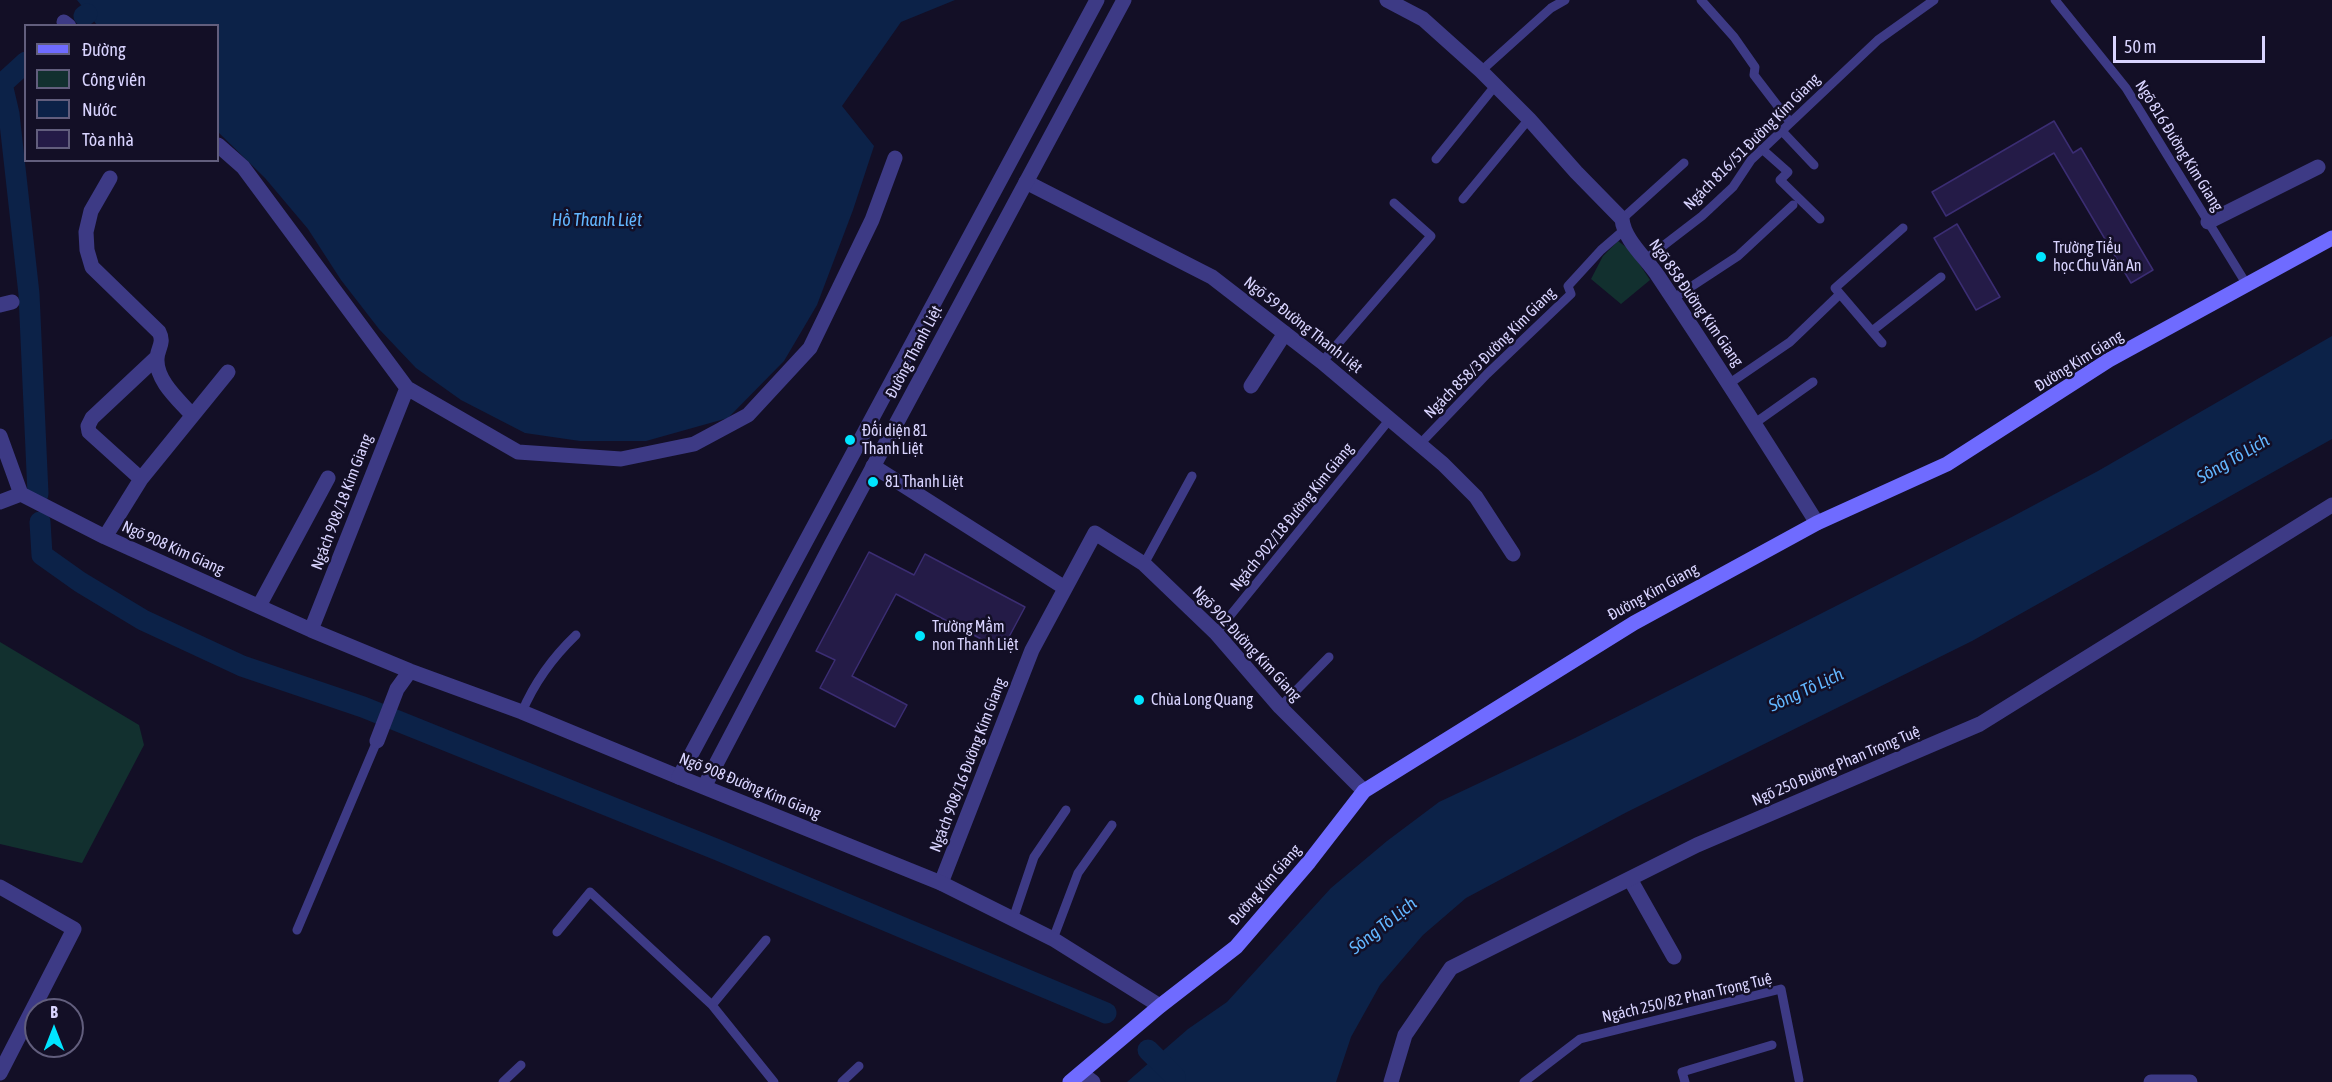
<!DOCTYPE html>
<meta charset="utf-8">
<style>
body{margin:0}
#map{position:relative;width:2332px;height:1082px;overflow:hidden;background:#130f26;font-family:"Asap Condensed",sans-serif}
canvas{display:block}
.legend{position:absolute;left:24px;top:24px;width:195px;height:138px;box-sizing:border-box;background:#130f26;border:2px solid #625e7d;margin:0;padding:8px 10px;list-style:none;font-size:18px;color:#d9d4ff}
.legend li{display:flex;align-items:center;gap:12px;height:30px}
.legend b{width:30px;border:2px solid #625e7d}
.north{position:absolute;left:24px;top:998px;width:60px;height:60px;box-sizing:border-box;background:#130f26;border:2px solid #625e7d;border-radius:50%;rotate:0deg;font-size:16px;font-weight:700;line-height:24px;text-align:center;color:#d9d4ff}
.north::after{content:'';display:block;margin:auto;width:21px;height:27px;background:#00e5ff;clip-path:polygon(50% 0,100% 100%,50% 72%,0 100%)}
.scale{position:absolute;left:2113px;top:36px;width:152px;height:27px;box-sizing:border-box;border:3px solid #d9d4ff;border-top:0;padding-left:8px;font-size:18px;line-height:21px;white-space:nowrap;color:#d9d4ff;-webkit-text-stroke:4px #130f26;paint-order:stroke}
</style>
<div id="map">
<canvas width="2332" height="1082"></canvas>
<ul class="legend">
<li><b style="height:8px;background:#6f6bff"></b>Đường</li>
<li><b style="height:16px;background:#12302f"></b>Công viên</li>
<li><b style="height:16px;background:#0c2248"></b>Nước</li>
<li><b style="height:16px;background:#241b47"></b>Tòa nhà</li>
</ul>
<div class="north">B</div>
<div class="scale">50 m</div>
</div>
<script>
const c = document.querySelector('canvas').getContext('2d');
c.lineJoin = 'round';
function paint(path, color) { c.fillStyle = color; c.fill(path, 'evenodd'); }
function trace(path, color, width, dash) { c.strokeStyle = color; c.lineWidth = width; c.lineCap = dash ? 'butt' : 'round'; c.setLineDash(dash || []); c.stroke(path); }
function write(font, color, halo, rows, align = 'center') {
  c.font = font + ' "Asap Condensed",sans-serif'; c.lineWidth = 5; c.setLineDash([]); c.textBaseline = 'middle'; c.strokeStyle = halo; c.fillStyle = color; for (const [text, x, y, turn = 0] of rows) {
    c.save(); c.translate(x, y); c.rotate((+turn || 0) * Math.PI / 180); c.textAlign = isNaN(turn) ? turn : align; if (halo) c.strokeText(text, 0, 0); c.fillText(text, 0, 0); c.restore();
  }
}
const green = new Path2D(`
 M1618,241L1630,250L1650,280L1621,304L1591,279L1603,256Z
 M0,642L139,725L144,745L82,863L0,844Z`);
const water = new Path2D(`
 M77,0H955L901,22L842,106L874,146L853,210L817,305L784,361L728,418L646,441H580L525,433L461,400L416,368L379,329L341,280L308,229L265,178L218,132V26L97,25Z
 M2332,336V439L1972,641L1627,812L1466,898L1423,935L1380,985L1351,1037L1336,1082H1127L1188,1029L1227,1002L1331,888L1387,841L1439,802L1575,738L2008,519L2098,471Z`);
const canal = new Path2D(`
 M84,16L87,14
 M26,62L2,84L9,114L29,294L38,494
 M40,522L42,555L80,582L143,620L242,666L363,707L718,850L1106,1013
 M1148,1050L1175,1077`);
const building = new Path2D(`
 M2054,121L2073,153L2081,148L2153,270L2131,283L2054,153L1946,216L1932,192Z
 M1957,224L2000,297L1976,310L1934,238Z
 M869,552L914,575L925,554L1025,607L1002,650L896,594L852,676L907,705L895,727L820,688L835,660L816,651Z`);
const service = new Path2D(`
 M1701,0L1734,37L1755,67L1754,75L1790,122
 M2055,0L2126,88L2247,285
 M1481,71L1551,8L1565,0
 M1781,130L1814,165
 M1762,149L1788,172L1780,180L1820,219
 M1436,159L1495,86
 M1463,199L1529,119
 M1622,219L1684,163
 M1646,259L1702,216L1733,187L1751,160L1878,40L1934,0
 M1674,298L1738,256L1793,205
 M1872,331L1941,277
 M1882,343L1835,288L1903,228
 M1322,362L1431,236L1394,203
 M1730,383L1790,342L1840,294
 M1755,423L1813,382
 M1420,444L1487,374L1571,294L1568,286L1601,250L1623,231
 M1144,564L1192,476
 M1216,633L1390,419
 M1280,707L1329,657
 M522,712C535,681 552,658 576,635
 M1013,919L1034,857L1066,810
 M297,930L377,741
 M557,932L590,892L712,1005L774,1082
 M1053,939L1078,873L1112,825
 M712,1005L766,940
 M503,1082L521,1065
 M842,1082L859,1066
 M1524,1082L1580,1039L1781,989L1799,1080
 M1685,1082L1682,1072L1772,1045`);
const minor = new Path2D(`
 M1387,0L1423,19L1481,71L1529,119L1576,172L1622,219C1624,240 1646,258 1658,276C1712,357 1765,440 1817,523
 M64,22L69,26
 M218,145L243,167L407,388L518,452L621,459L694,444L748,415L810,348L872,220L895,158
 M110,178L91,211L86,232L87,250L92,267L159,332C165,343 157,349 157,359C156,381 179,400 192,415
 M1026,182L1212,277L1322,362L1443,464L1476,497L1513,554
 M2208,222L2318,167
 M0,305L12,302
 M1251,386L1285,333
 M0,436L21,494L105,537L311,630L410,671L522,712L679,777
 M873,466L1065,588
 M141,479L89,432L88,426L92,418L156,358
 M0,502L21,494
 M105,537L141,479L228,372
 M259,606L328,478
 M311,630L407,388
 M377,741L397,689L410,671
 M1630,879L1674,957
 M941,883L1032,650L1095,533L1144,564L1216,633L1280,707L1364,791
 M0,887L74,929L0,1073`);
const tertiary = new Path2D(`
 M1097,0L679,777L941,883L1053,939L1160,1006
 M704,787L831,545L1124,0
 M1081,1073L1093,1082
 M1391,1082L1405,1035L1451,968L1697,845L1980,724L2332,505
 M2151,1082H2190`);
const secondary = new Path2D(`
 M1070,1082L1160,1006L1236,947L1309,862L1364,791L1634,623L1817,523L1947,464L2109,360L2332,238`);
const markers = [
 [2041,257,6,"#00e5ff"],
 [850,440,6,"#00e5ff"],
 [873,482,6,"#00e5ff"],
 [920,636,6,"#00e5ff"],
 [1139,700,6,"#00e5ff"]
];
const streetNames = [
 ["Ngách 816/51 Đường Kim Giang",1752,142,-45],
 ["Ngõ 816 Đường Kim Giang",2179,146,58],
 ["Ngõ 858 Đường Kim Giang",1696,303,55],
 ["Ngõ 59 Đường Thanh Liệt",1303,325,38],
 ["Đường Thanh Liệt",914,352,-62],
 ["Ngách 858/3 Đường Kim Giang",1490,353,-45],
 ["Đường Kim Giang",2079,361,-32],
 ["Ngách 908/18 Kim Giang",342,502,-69],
 ["Ngách 902/18 Đường Kim Giang",1292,517,-51],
 ["Ngõ 908 Kim Giang",173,548,24],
 ["Đường Kim Giang",1653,592,-29],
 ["Ngõ 902 Đường Kim Giang",1247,644,47],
 ["Ngách 908/16 Đường Kim Giang",968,765,-69],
 ["Ngõ 250 Đường Phan Trọng Tuệ",1836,766,-23],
 ["Ngõ 908 Đường Kim Giang",750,786,22],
 ["Đường Kim Giang",1265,885,-49],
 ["Ngách 250/82 Phan Trọng Tuệ",1687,998,-13]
];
const poiNames = [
 ["Trường Tiểu",2053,248],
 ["học Chu Văn An",2053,266],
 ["Đối diện 81",862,431],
 ["Thanh Liệt",862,449],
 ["81 Thanh Liệt",885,482],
 ["Trường Mầm",932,627],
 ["non Thanh Liệt",932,645],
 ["Chùa Long Quang",1151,700]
];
const waterNames = [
 ["Hồ Thanh Liệt",597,220],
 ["Sông Tô Lịch",2233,459,-30],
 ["Sông Tô Lịch",1806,690,-25],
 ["Sông Tô Lịch",1383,926,-38]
];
paint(green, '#12302f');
paint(water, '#0c2248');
trace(canal, '#0c2248', 21);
paint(building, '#241b47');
trace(building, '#3b2d73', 1.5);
trace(service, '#3d3a85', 9);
trace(minor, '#3d3a85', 15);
trace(tertiary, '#3d3a85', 15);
trace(secondary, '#6f6bff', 15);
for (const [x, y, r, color] of markers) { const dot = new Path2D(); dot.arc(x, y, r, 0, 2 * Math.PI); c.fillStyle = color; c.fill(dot); trace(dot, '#130f26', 2); }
write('16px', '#d9d4ff', '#130f26', streetNames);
write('16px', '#d9d4ff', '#130f26', poiNames, 'left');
write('italic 18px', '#62b6ff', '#130f26', waterNames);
</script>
